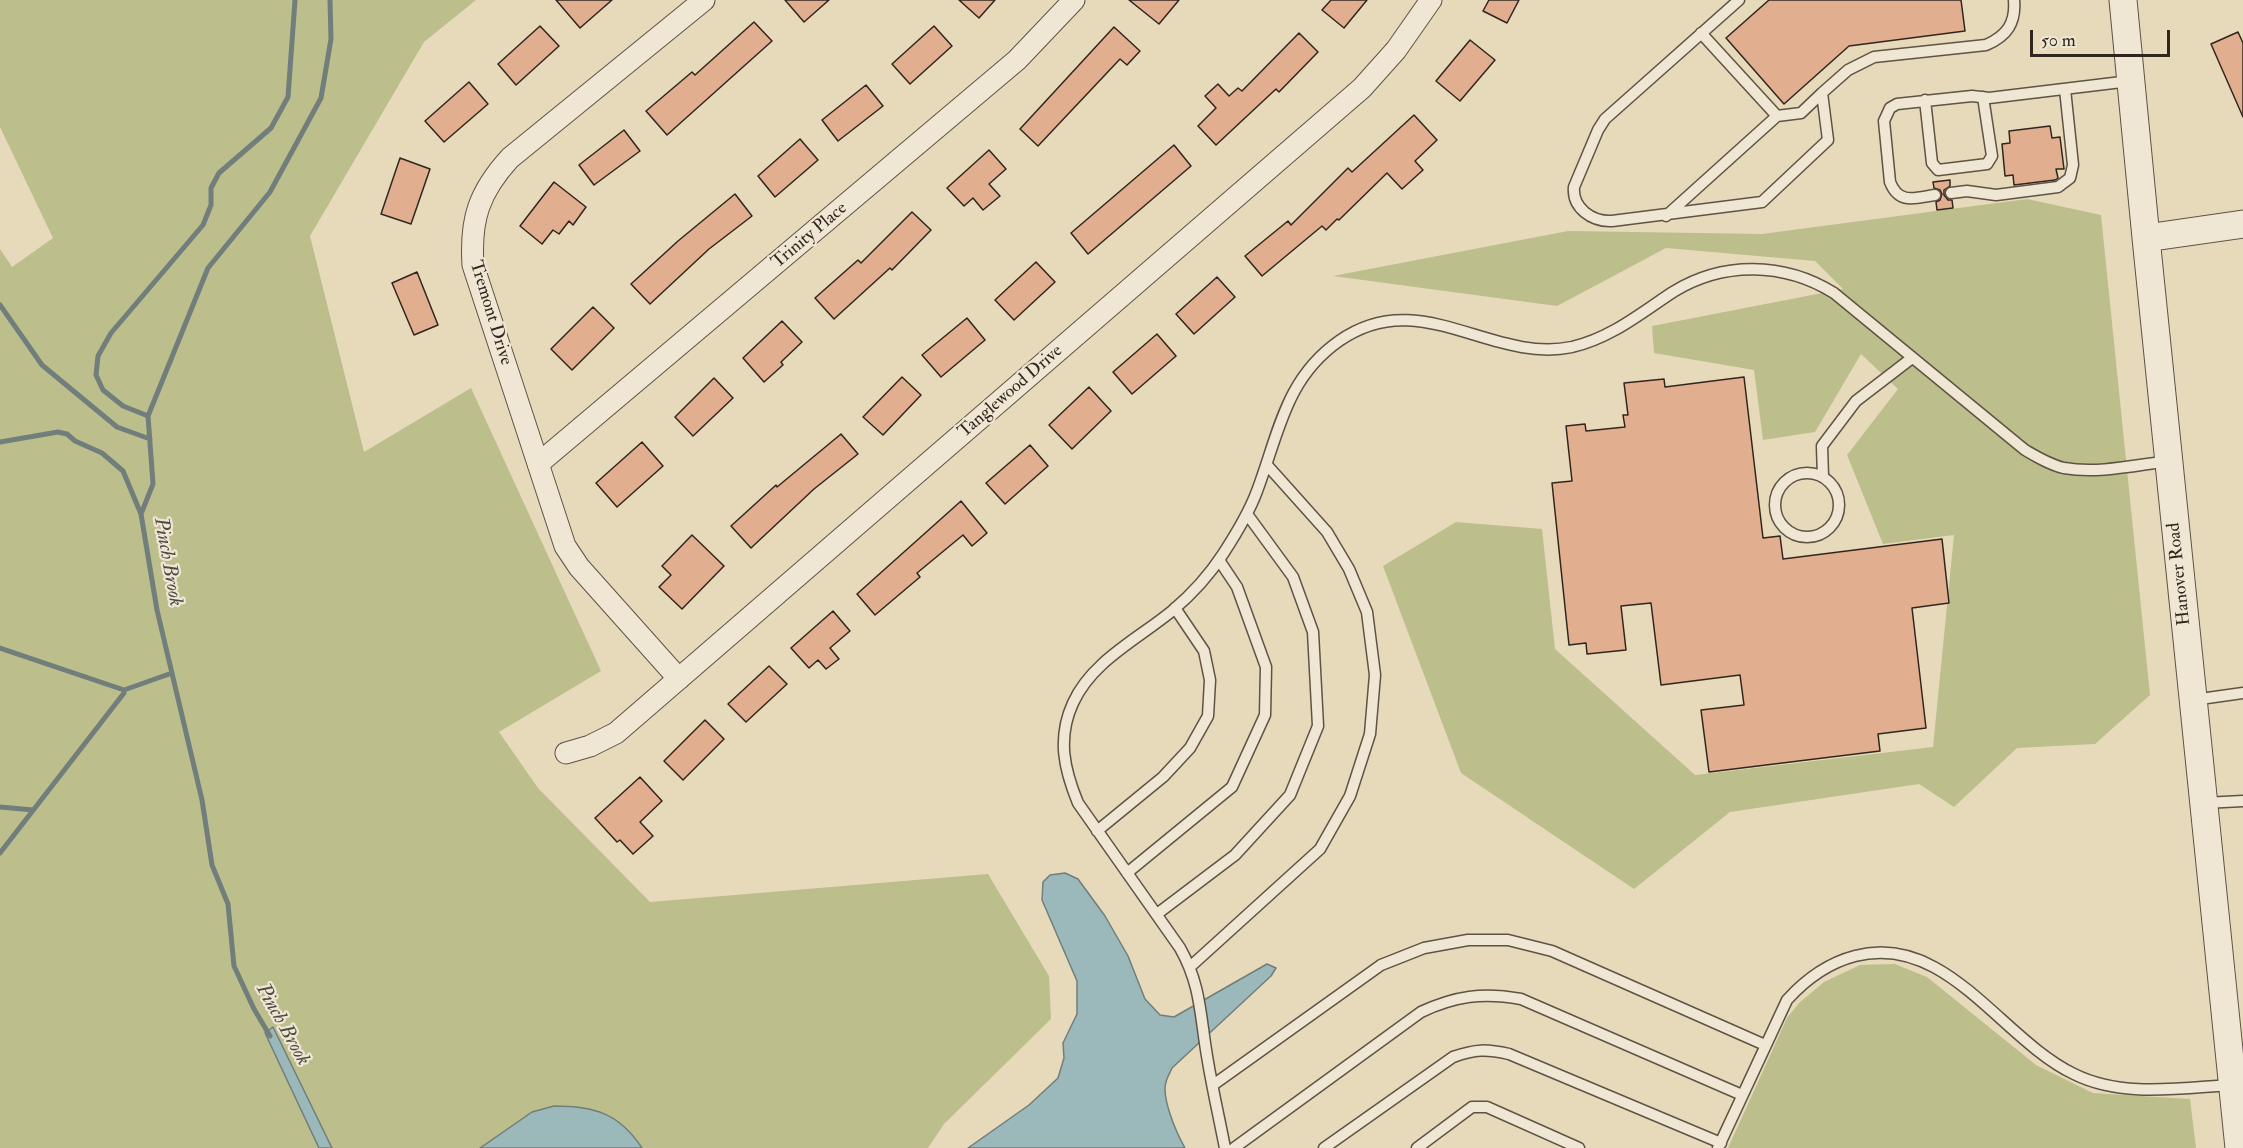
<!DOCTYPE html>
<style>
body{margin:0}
#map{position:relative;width:2243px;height:1148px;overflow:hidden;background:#e7dabb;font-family:"IM FELL Double Pica",serif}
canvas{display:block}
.scale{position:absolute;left:2030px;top:30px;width:140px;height:27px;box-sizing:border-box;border:3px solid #31261e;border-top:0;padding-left:8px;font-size:18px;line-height:21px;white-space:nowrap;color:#31261e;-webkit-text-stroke:4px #efe7d3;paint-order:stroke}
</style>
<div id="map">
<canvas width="2243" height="1148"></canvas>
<div class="scale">50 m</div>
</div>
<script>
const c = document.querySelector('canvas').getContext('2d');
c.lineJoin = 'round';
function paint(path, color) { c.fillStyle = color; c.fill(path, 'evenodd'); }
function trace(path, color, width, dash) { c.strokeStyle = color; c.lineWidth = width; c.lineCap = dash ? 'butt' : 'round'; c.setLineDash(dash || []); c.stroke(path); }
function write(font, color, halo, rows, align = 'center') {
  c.font = font + ' "IM FELL Double Pica",serif'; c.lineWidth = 4.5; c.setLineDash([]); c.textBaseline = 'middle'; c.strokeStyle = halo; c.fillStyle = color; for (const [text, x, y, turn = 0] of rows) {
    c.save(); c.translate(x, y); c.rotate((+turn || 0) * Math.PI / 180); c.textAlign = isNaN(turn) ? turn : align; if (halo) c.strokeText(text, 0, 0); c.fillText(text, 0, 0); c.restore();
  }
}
const green = new Path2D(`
 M0,0H476L424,42L310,236L364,452L471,388L601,671L499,732L538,788L650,902L988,874L1049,976L1051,1019L944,1124L928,1148H0V249L12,267L53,238L0,127Z
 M2027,199L2101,215L2150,695L2095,744L2017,748L1954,807L1919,784L1730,812L1634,889L1461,773L1383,566L1456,522L1542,529L1555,649L1695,775L1933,747L1954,535L1883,544L1847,455L1898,389L1861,354L1815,432L1763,440L1754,370L1654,353L1652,326L1843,289L1815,261L1666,248L1557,306L1333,276L1568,231L1762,234Z
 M1895,964L1927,977L2036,1065L2093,1093L2190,1099L2196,1148H1728L1787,1018L1799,1003L1824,982L1860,965Z`);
const water = new Path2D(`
 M1065,873L1078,879L1105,916L1128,956L1145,999L1160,1015L1174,1017L1267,964L1276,968L1271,976L1172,1068C1170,1073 1167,1077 1166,1082C1161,1098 1177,1134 1185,1148H968L1029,1105L1058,1078L1064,1058L1063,1043L1077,1014V981L1042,900L1043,882L1050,875Z
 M273,1027L332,1148H319L265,1033Z
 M554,1106C594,1106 619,1113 642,1148H480L532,1112Z`);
const stream = new Path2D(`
 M0,305L42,365L117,427L150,439
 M148,416L123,406L103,390L96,375L98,356L111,333L203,225L211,205V188L219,173L271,128L288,97L295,0
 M0,442L58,432L67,434L75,441L102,453L123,471L141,514
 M0,648L124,690L172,673
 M0,807L33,810
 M0,853L124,693
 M270,1036L254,1009L234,966L228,904L212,865L202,800L157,610L141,514L153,484L148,416L208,268L270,192L321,98L331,39L330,0`);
const building = new Path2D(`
 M556,0H612L580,28Z
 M785,0H829L804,22Z
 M959,0H995L979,18Z
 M1129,0H1179L1159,24Z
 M1331,0H1367L1344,28L1322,10Z
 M1489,0H1519L1507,23L1483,11Z
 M1769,0H1961L1965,31L1849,46L1784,104L1726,38Z
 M754,22L772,41L667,135L646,111L692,72L695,75Z
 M540,26L559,46L516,85L498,64Z
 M934,26L952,46L910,84L892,64Z
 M1114,27L1140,51L1127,65L1120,59L1038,146L1020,129Z
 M2238,32L2243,43V117L2211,44Z
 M1299,33L1318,52L1279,92L1276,89L1216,145L1198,126L1216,108L1205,96L1218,84L1229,96L1238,88L1242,91Z
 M1470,40L1495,60L1460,101L1436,81Z
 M469,82L488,104L444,142L425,121Z
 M866,85L883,106L838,141L822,120Z
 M1414,115L1437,140L1415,161L1423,170L1402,189L1387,173L1339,220L1337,219L1326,230L1322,226L1262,276L1245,256L1288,221L1291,225L1348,168L1352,172Z
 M2050,126L2052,138L2060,137L2064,169H2056L2058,178L2055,180L2014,185L2013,175L2005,176L2002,144L2010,143L2009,131Z
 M624,130L640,151L594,185L579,165Z
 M800,139L818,160L775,197L758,176Z
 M1174,145L1191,166L1088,254L1071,233Z
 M989,150L1006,169L989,184L1000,196L983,210L973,198L964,206L947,188Z
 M400,158L430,169L411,224L381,214Z
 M1950,180V186L1944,190V195L1948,200H1952L1953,208L1937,210L1936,202L1940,200L1942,194L1940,190L1934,188L1933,182Z
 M554,182L586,207L573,225L569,221L559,234L553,230L542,244L520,226Z
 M735,194L752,216L709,249L650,304L631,284L678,241Z
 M912,212L931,230L892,270L890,268L834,319L815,298L858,260L861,263Z
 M1036,262L1055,282L1014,320L995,300Z
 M417,272L438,325L414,335L392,283Z
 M1217,277L1235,297L1194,334L1176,314Z
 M593,307L614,328L572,370L551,349Z
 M967,318L985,340L941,377L922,355Z
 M782,321L802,342L781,362L783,365L764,382L743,358Z
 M1157,334L1176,356L1132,394L1113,372Z
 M902,377L921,395L883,435L863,417Z
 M1744,377L1763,538L1780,536L1783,559L1942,539L1949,603L1912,608L1926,728L1878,734L1880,751L1709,772L1701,710L1744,705L1740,675L1661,685L1651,603L1621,606L1626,650L1587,654L1586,643L1569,645L1552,483L1572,481L1566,426L1585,424L1586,431L1625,427L1623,415H1628L1624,383L1664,379L1665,387Z
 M714,378L733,398L693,436L675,417Z
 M1089,387L1111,411L1072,449L1049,425Z
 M841,434L858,454L814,489L751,548L731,526L776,485L777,487Z
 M642,442L663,466L617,507L596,483Z
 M1030,445L1048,466L1005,504L986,483Z
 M961,501L987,533L972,546L963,535L917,573L920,577L875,615L857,594Z
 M692,535L724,566L682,609L659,587L671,575L662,566Z
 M833,611L850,631L830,648L839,659L826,669L818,660L809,668L791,648Z
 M769,666L787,684L746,722L728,704Z
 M705,720L724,739L683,780L664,761Z
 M640,777L662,801L640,822L653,836L633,854L620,840L617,842L595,818Z`);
const service = new Path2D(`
 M1739,0L1605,119L1598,130L1574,187C1572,208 1592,222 1612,221L1762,202L1828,140L1822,93L1848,70L1874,57L1986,45C2007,36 2016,23 2014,0
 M1701,33L1777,116
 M1925,100L1932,163L1938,170L1987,164L1992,156L1983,97
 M1951,193L1967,191L1996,195L2058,187L2070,178L2073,165L2065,89
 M1935,195C1915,198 1899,205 1890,182L1884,121L1890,108L1897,104L1972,96L1989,98L2130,81
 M1666,216L1777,116L1801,113L1822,93
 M1775 505a32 32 0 1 1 64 0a32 32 0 1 1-64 0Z
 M1823,477L1822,446L1856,401L1912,358
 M2193,700L2243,693
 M2204,803L2243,801
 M1097,831L1163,777L1190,748L1208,716L1210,680L1204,651L1175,608
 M1127,873L1232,787L1265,715L1266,667L1237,587L1219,560
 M1157,914L1235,855L1290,795L1318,726L1313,632L1293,577L1247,514
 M1191,966L1320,849L1350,796L1370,734L1375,675L1367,612L1349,569L1327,532L1267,465
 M1213,1085L1381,965L1424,948L1468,940H1508L1552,951L1765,1045
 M1225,1148C1219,1117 1212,1087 1207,1056C1200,1015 1201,985 1180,948L1078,803C1064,769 1057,738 1073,703C1092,661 1138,639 1172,611C1191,595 1210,574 1223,554C1236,534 1249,513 1257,491C1279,433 1285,379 1339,341C1420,284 1490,364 1572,347C1611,338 1641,313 1673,292C1723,261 1784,262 1834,293L2025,450C2037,457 2050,465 2064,468C2098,474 2136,465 2169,461
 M1234,1148L1421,1012C1455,996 1483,992 1521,999L1742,1095
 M1324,1148L1453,1057C1476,1049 1486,1049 1509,1054L1721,1143
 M1417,1148L1472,1107H1487L1579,1148
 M1718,1148L1787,1000C1806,979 1828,963 1855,956C1946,932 2001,1039 2074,1074C2122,1098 2180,1088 2231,1085`);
const minor = new Path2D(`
 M538,464L1017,60L1074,0
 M679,679L579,567L565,546L473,265C470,219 479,192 510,158L704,0
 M566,753L590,746L616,733L1362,88L1396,50L1431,0`);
const tertiary = new Path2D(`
 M2123,0L2146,238L2239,1148
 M2146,238L2243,224`);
const streetNames = [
 ["Trinity Place",810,236,-40],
 ["Tremont Drive",490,313,73],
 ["Tanglewood Drive",1011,392,-41],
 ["Hanover Road",2180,574,-96]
];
const waterNames = [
 ["Pinch Brook",167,562,80],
 ["Pinch Brook",282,1025,61]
];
paint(green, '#bcbe8c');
paint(water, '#9bb8ba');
trace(water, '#717e7c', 1.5);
trace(stream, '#717e7c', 5);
paint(building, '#e2ae90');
trace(building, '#31261e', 1.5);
trace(service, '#5e5345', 13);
trace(minor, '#5e5345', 23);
trace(tertiary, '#5e5345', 29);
trace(service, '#efe7d3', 10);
trace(minor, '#efe7d3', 21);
trace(tertiary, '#efe7d3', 27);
write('18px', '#31261e', '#efe7d3', streetNames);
write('italic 20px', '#4c4a45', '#efe7d3', waterNames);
</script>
